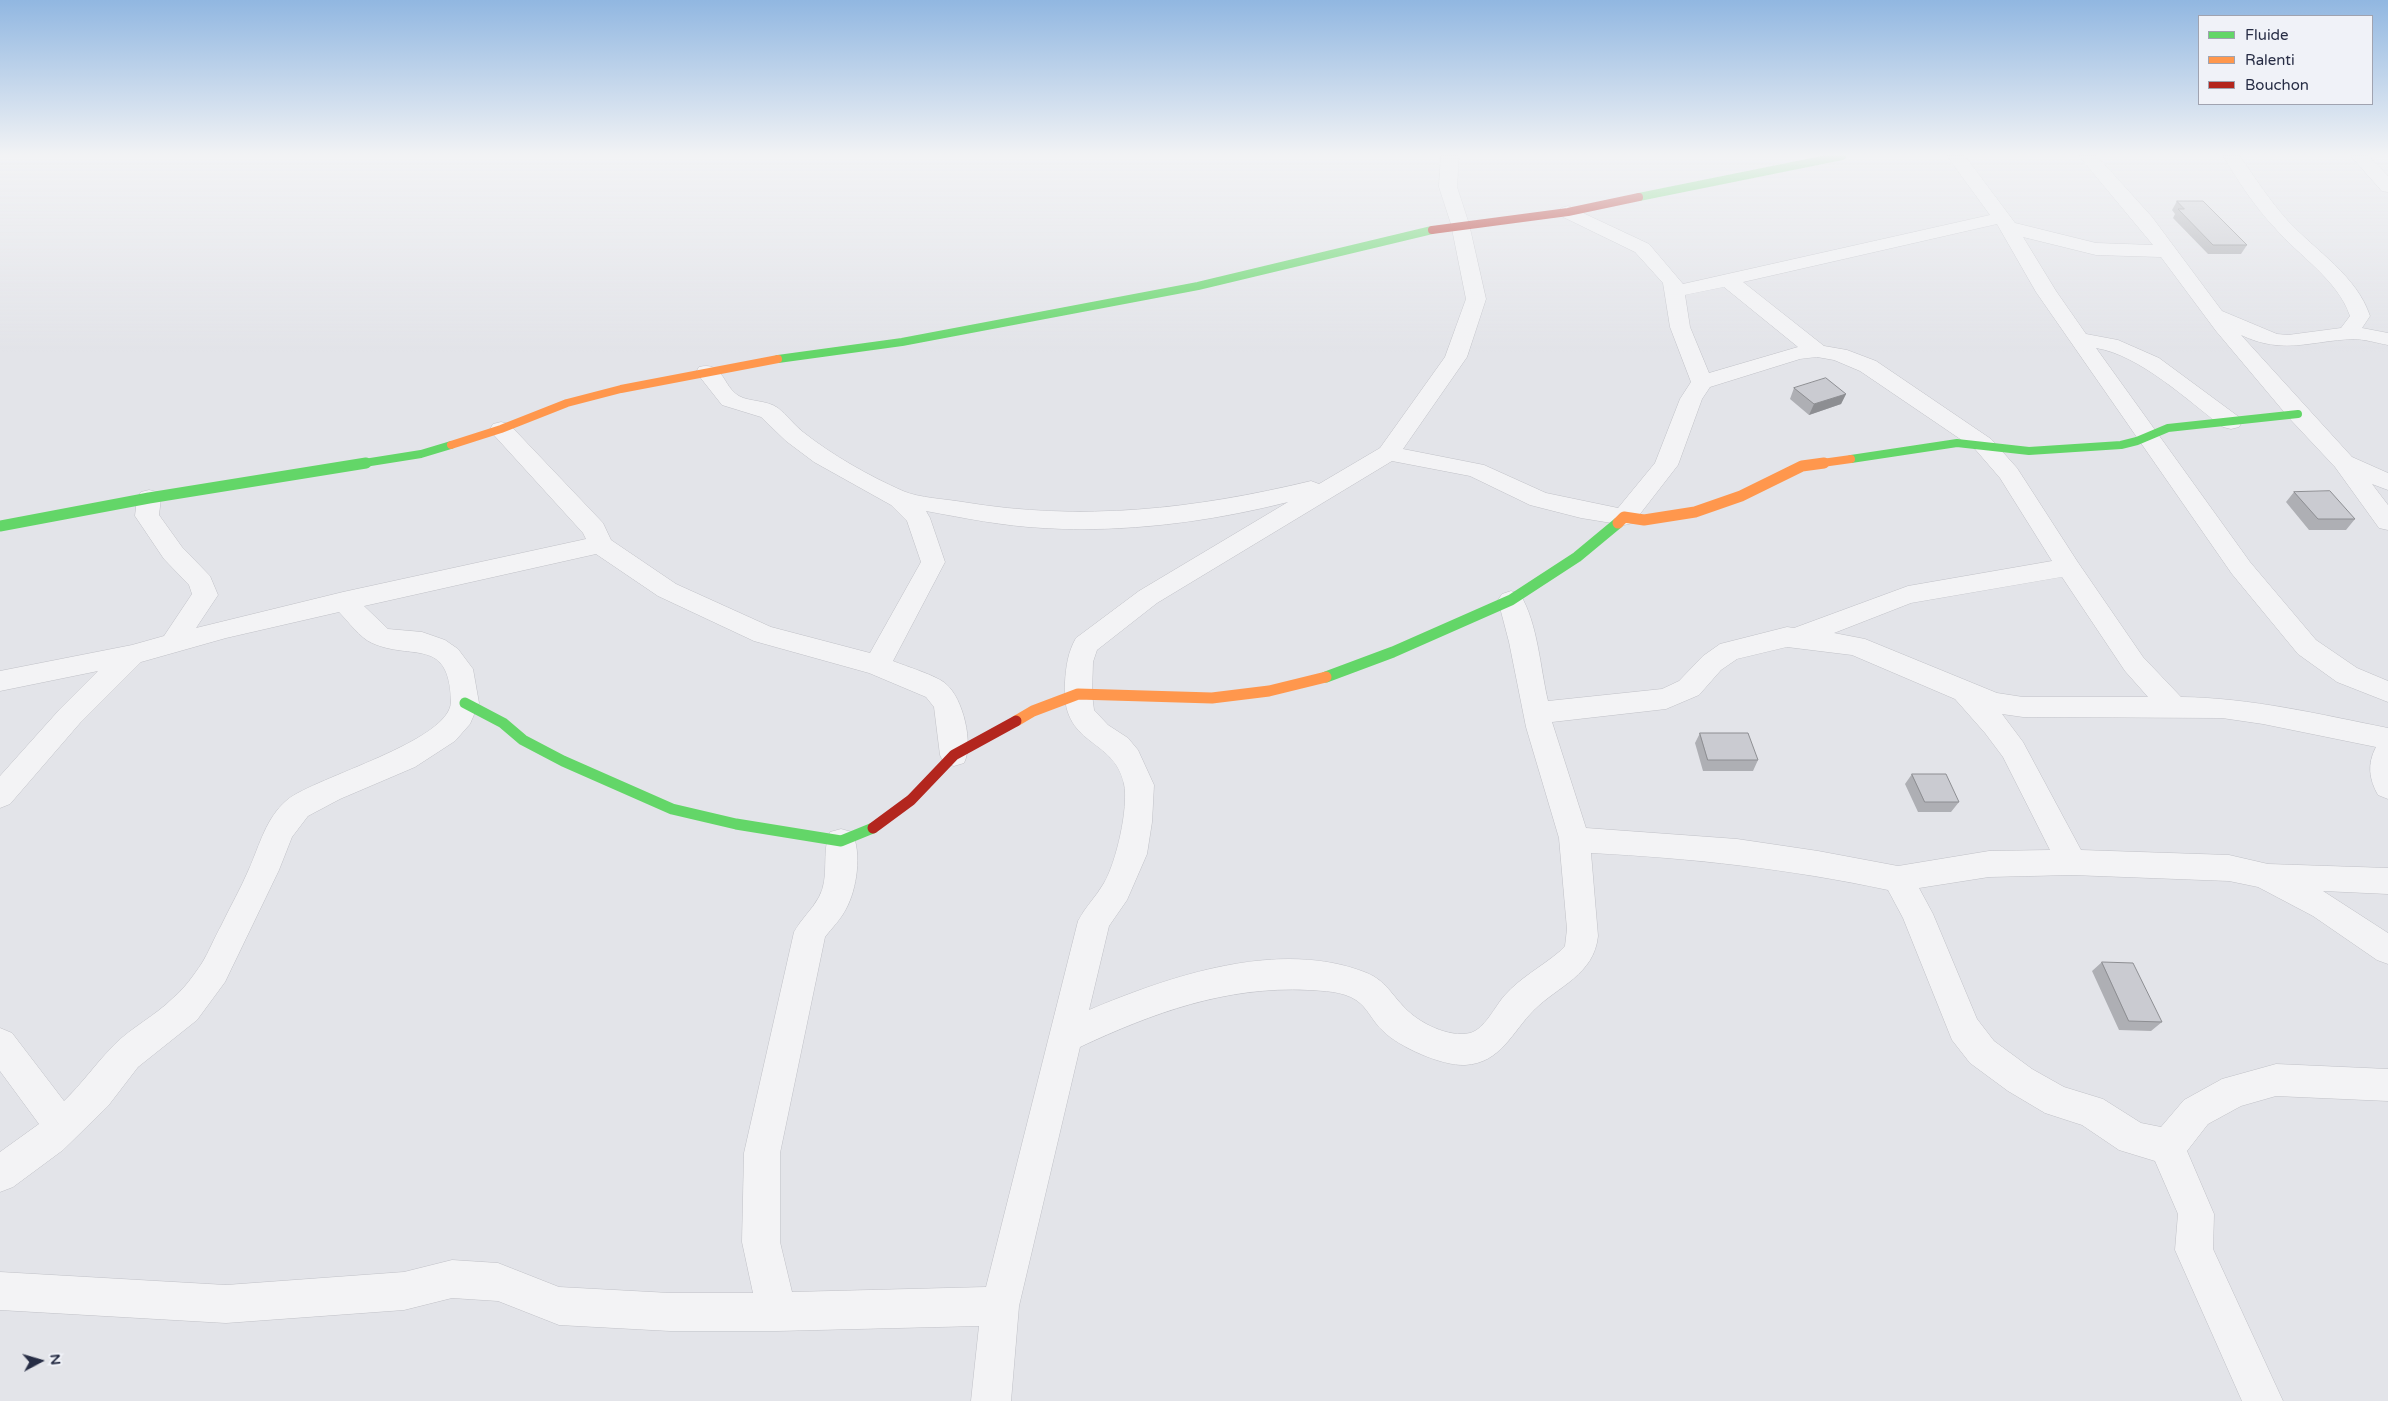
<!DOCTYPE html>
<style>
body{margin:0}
#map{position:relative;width:2388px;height:1401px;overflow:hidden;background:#e3e4e9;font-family:"Varela Round",sans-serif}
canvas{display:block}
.legend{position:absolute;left:2198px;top:15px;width:175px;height:90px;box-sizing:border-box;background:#f0f2f8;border:1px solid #a0a3b0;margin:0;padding:6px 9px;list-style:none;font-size:15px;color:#272d45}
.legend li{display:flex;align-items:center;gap:10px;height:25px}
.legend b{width:25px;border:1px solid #a0a3b0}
.north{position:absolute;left:15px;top:1336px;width:50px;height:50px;-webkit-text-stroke:4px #f0f2f8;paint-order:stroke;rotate:84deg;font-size:14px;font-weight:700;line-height:20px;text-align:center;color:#272d45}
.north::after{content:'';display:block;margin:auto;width:18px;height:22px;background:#272d45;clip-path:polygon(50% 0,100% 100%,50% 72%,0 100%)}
</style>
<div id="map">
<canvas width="2388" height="1401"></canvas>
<ul class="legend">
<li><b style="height:6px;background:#63d668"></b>Fluide</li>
<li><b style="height:6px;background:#ff974d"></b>Ralenti</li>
<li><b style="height:6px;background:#b3261e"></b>Bouchon</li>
</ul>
<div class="north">N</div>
</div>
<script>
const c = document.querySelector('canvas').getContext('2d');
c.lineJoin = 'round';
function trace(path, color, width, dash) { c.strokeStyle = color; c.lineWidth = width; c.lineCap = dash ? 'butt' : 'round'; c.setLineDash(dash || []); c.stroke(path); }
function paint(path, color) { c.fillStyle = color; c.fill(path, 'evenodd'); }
const street = new Path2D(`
 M1441,156H1459L1457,187L1469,224L1486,299L1467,357L1403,449L1484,465L1546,493L1618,508L1655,463L1680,399L1691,382L1670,327L1663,283L1635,252L1561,216L1559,212L1561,208L1568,206L1649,244L1683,284L1990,215L1947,156H1965L2015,223L2096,243L2153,245L2079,156H2097L2152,217L2222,311L2277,334L2288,335L2341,328L2350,316C2338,280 2299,256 2275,228C2255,207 2238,181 2223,156H2240C2255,178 2270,201 2288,221C2316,251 2357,276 2370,316L2362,328L2388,333V345C2377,343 2364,339 2353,339C2310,341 2283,355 2241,335L2352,457L2388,473V490L2372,484L2388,505V530L2379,528L2335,467L2290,419L2216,331L2161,257L2096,255L2023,237L2056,291L2086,334L2118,340L2159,358L2239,417L2242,422L2239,427L2231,429L2223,427C2188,401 2140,355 2096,348L2250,562L2316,640L2357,668L2388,681V702L2337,682L2298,654L2232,574L2036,292L1997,224L1743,282L1824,346L1847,350L1876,361L1991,439L2017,468L2077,561L2143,657L2181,697C2252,698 2318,714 2388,728V799L2378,795C2369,779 2367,764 2376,747L2263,724L2222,718L2023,717L2002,714L2023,742L2081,850L2229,855L2268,864L2388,868V894L2323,891L2388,933V964L2377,960L2313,916L2258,887L2229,881L2072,875L1989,877L1919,888L1933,914L1977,1019L1994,1041L2032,1069L2064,1087L2103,1099L2141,1123L2161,1127L2184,1100L2222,1079L2276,1064L2388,1069V1101L2276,1096L2241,1106L2208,1124L2187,1151L2214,1214L2213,1249L2283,1401H2242L2175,1250L2178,1214L2155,1161L2119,1150L2082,1125L2045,1113L2008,1091L1970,1063L1952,1040L1903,918L1888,890C1790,869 1691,858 1591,853L1598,936C1594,975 1558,986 1534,1010C1512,1032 1501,1063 1465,1065C1442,1066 1399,1047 1383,1031C1372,1021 1368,1008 1356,1000C1342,991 1324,991 1308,990C1226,986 1153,1013 1080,1047L1019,1306L1011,1401H971L979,1326L777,1331H670L559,1325L498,1301L452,1298L404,1310L226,1323L0,1310V1272L226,1285L404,1272L452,1260L498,1263L559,1287L670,1293H753L742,1242L744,1153L794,932C801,919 812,910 819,897C830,877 821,852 830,832L841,829L852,832C862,853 857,889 846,909C841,919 832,928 825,937L780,1153V1242L792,1292L986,1287L1078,921C1085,907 1096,897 1104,883C1116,863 1129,807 1124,784C1114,736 1060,748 1065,682C1066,666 1068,652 1076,638L1139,591L1288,502C1209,522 1124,533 1043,528C1003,526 964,518 926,511L930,518L945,562L893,661C905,666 938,676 946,684C963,698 974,744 964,763L954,766L944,763L940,755L934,707L926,697L869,673L754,641L658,596L596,554L364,606L388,629L422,632L445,640L458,649L473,669L479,703L470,724L455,741L415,767L340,799L308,816L292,837L279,870L225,982L197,1020L138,1067L108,1106L63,1150L13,1187L0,1192V1152L39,1124L0,1071V1028L12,1033L64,1101C82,1084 96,1063 114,1045C132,1027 155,1016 173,998C184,989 194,975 202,963C209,952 214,938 221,926C230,907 241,888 249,869C260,844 266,818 287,800C315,777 452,741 451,701C449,636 412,661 372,643C360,638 348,621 339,612L226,638L141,662L80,723L10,804L0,808V776L60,709L98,671L0,691V671L132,645L164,636L192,594L189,585L164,559L135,516L137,498L141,492L149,490L157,492L161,498L159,515L182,547L210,576L218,595L196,628L343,592L586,539L583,533L493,434L490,429L493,424L501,422L509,424L603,523L611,540L676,584L771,627L870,653L921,562L907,521L891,505L814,462L786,441L761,417L722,405L696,372L699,367C724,361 722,386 739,396C750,402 767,400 778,408C787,415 794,425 803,432C832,455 869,476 903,491C919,498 946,499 963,502C1082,522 1194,509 1311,481L1319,484L1380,448L1445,357L1466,299L1451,224L1439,187ZM1724,287L1798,347L1709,373L1690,327L1685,295ZM1817,357L1834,360L1860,371L1975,449L2000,478L2052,561L1908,586L1794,628L1787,627L1720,644L1703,656L1679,681L1662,689L1548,701C1540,667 1538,624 1520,594L1511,591L1502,594L1498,600L1509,642L1526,727L1559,838L1567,929L1565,946L1559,952C1541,967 1520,978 1505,995C1495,1006 1485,1029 1470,1033C1449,1038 1419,1023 1405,1008C1391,994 1386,981 1367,973C1280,938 1170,976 1089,1010L1109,926L1127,900L1147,854L1152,822L1154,785L1138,750L1128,738L1108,725L1094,710L1092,694L1093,662L1097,650L1157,603L1392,461L1470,476L1530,505L1581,518L1624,525L1633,523L1678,465L1702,399L1710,387L1800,359ZM2062,577L2125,671L2148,697H2023L1997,693L1865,639L1834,633L1911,603ZM1787,647L1852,655L1955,699L1985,733L2003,757L2050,850L1989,851L1898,866L1818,851L1737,839L1586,828L1552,722L1666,709L1699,695L1721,670L1737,659Z
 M2351,156H2369L2388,176V192L2382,191Z`);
const fastFar1 = new Path2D(`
 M1639,197L1842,156
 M778,359L902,342L1198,286L1432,230
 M1851,459L1957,443L2029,451L2121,445L2137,441L2168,428L2298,414
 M358,464L421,454L451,445`);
const fast = new Path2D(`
 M0,526L149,498L366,463
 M1326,677L1393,652L1511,600L1577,557L1618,523
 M465,703L503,723L523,740L563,761L672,809L736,824L841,841L873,828`);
const slowFar1 = new Path2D(`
 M451,445L501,429L567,403L621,389L778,359
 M1815,464L1851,459`);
const slow = new Path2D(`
 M1618,523L1624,517L1644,520L1695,512L1741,496L1802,466L1824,463
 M1016,721L1033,711L1078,694L1212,698L1269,691L1326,677`);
const jamFar1 = new Path2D(`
 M1432,230L1568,212L1639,197`);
const jam = new Path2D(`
 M873,828L911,800L954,755L1016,721`);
const wall = new Path2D(`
 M2177,201L2247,245L2241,254H2208L2173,218L2175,214L2172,210Z
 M1794,388L1846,394L1841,404L1809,415L1790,399Z
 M2294,492L2355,519L2346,530H2309L2286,502Z
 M1700,733L1758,760L1753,771H1703L1695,743Z
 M1912,774L1959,802L1951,812H1918L1905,784Z
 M2102,962L2162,1022L2151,1031L2119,1030L2092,971Z`);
const shadedWall = new Path2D(`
 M1846,394L1841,404L1809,415L1814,404Z`);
const building = new Path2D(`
 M2177,201H2203L2247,245H2213L2178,209H2184Z
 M1826,378L1846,394L1814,404L1794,388Z
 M2330,491L2355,519H2318L2294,492Z
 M1700,733H1748L1758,760H1708Z
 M1912,774H1946L1959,802H1925Z
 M2102,962L2133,963L2162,1022L2129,1021Z`);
trace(street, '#c0c1c7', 1);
paint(street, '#f3f3f5');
trace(fastFar1, '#63d668', 8);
trace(fast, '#63d668', 11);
trace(slowFar1, '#ff974d', 8);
trace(slow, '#ff974d', 11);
trace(jamFar1, '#b3261e', 8);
trace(jam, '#b3261e', 11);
paint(wall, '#aeafb4');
paint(shadedWall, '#8d8e92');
paint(building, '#cacbd1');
trace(building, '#8d8e92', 1);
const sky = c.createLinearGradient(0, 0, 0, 352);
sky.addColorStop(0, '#91b7e1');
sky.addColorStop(0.44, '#f2f3f5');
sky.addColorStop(1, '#f2f3f500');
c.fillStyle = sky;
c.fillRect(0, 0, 2388, 352);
</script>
